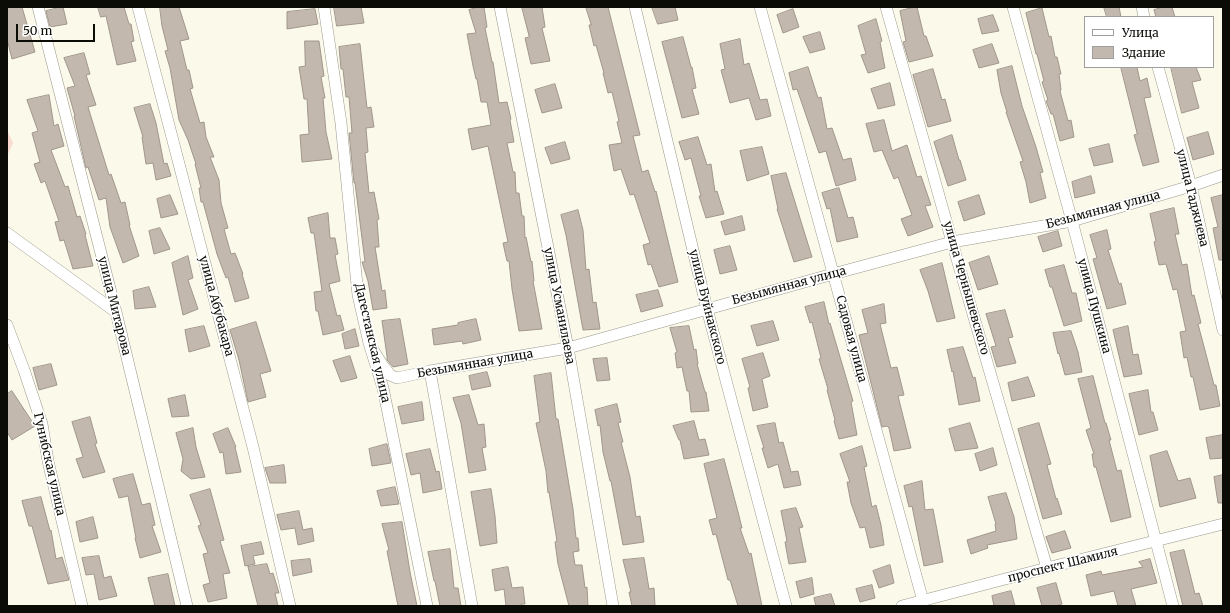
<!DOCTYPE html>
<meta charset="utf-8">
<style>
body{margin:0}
#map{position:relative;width:1230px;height:613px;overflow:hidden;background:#fbf9ea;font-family:Merriweather,serif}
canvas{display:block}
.frame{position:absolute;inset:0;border:8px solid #0c0c07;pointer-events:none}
.legend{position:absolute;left:1084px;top:16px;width:130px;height:52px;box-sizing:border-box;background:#fff;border:1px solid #9e9e9c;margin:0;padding:5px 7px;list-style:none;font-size:12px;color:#0c0c07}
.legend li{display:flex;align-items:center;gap:8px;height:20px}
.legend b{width:20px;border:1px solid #9e9e9c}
.scale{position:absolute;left:16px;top:24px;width:79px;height:18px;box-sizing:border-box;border:2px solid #0c0c07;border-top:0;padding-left:5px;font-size:12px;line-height:14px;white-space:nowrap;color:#0c0c07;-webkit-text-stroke:3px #fff;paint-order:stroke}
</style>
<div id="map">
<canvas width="1230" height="613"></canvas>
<div class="frame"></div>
<ul class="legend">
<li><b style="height:5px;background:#fff"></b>Улица</li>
<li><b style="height:11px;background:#c3b8ae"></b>Здание</li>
</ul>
<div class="scale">50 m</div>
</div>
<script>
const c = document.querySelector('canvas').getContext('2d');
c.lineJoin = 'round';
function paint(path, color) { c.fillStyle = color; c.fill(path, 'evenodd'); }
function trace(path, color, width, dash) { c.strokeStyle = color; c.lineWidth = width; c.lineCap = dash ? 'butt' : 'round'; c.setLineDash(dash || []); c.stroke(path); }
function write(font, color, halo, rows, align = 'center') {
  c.font = font + ' Merriweather,serif'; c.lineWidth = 3.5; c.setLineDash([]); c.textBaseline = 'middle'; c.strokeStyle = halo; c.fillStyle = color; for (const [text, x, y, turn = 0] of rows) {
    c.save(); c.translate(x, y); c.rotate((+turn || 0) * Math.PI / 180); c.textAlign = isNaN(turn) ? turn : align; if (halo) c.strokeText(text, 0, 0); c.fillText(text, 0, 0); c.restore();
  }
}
const green = new Path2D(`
 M7,130L13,143L7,156Z`);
const building = new Path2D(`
 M7,7H22L35,52L12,59L7,39Z
 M63,7L67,24L50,27L46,11Z
 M98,7H124L129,24H131L134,41L131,42L136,61L117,65L106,16L101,17Z
 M160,7H179L189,39L180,41L187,70H189L193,88L190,89L200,123L204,122L206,137L214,157H210L219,180L221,203L228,228L224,229L231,254L235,253L243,274H242L249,298L235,302L228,277L226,278L217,254L203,202H201L199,188H201L195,164H196L188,140L179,120L170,68L165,51L168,50L162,26Z
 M334,7H361L364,23L337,26Z
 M479,7H484L487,27L485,28L492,62H493L499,103L507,102L511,119L510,120L514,142L507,143L513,172H515L516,193H519L522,216H524L525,238L526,237L531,262L532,261L534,281H533L542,329L519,331L512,289L509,261H507L503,243L508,242L488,146L472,150L468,129L491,125L487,102H481L477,79H476L473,66L467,34L476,33L469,10Z
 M522,7H542L545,27L542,28L550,61L531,64L525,38L529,37Z
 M586,7H608L640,135L633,136L642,172L648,170L655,192L656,191L678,282L659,287L651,264L648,265L643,245L650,243L634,194L630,195L621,169L614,171L609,145L622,143L617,122L619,121L612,92L608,93L603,73H604L596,45L594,46L589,25H591Z
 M652,7H675L678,20L658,24Z
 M915,7H917L924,36H926L933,56L909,62L903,42L906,41L900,11Z
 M1104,7H1119L1121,17H1107Z
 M1164,7H1172L1175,17H1156L1154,10Z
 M1042,8L1049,37L1051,36L1055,57H1057L1061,74H1059L1061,90L1060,91L1068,121L1071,120L1074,137L1060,141L1053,114H1051L1046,101L1048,100L1042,82L1044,81L1037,54H1036L1026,13Z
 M315,9L318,24L287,29V12Z
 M793,9L799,27L783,33L777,15Z
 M993,15L999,31L982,34L978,19Z
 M876,19L882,41L880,42L885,68L868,73L861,55L866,54L858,26Z
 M820,32L825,49L810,53L803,37Z
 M683,37L691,67H692L696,88L692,89L699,114L682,118L662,42Z
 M740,39L744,65L749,63L760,100L767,99L771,116L756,120L749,98L730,103L721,70L725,69L720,44Z
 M305,41H319L324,76L321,77L325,98H323L326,132L332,159L302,162L300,135L309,134L307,99H304L299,67L305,66Z
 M360,44L367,108L371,107L374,127L366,128L368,152L365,153L369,193L374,192L379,219L377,220L379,247H375L382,291L385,290L387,308L373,310L368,281L362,262H365L355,183H354L349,133H352L349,97H346L343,69H341L339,47Z
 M992,44L999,63L979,68L973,50Z
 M84,53L90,74L86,75L96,105L88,107L109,175L111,174L121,203L125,202L130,225H129L139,256L123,263L110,227L106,198L99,200L88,167L86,168L74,116H75L67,88L75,86L64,58Z
 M1012,66L1022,106L1036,147L1043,172L1040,173L1046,198L1030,203L1026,182L1020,162L1023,161L1006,112H1007L1001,93L997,70Z
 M808,67L818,98L821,97L827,129L832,128L843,160L851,158L856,180L836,186L826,151L819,153L797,89L793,90L789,73Z
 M1121,67H1137L1140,81L1147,78L1151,97L1144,98L1159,162L1143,166L1134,135L1137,134Z
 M1171,67H1196L1201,80L1192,82L1199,108L1182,113Z
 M933,69L942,100L945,99L951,121L928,127L913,75Z
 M890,83L895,105L878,109L871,89Z
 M555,84L562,108L542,113L535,90Z
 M49,95L54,126L58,124L64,146L51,150L65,187L68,186L77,217L80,216L86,234L85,235L93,266L73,269L64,240L60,241L55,222L59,221L45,181L41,183L34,164L40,162L32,133L38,131L27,100Z
 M150,104L156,123L164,164L167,163L171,176L156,180L153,163L146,164L142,137H143L134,108Z
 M884,120L892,151L907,145L917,177L921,176L931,205L925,206L933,227L908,236L901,219L912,215L898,177L894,179L882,150L874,152L866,124Z
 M1208,132L1214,154L1193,160L1187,138Z
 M952,135L959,160H960L966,180L948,186L934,142Z
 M698,137L707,165L711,164L715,192L717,191L724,214L706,218L699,196H701L691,158L685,160L679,142Z
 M565,142L570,159L551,164L545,148Z
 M1109,144L1113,162L1094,166L1089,149Z
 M762,147L769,174L747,181L740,151Z
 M786,173L812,257L794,262L777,209H778L771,176Z
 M1091,176L1095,193L1075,198L1072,182Z
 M839,188L848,218L853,217L858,237L837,242L830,208L827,209L822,193Z
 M170,195L178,214L161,218L157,199Z
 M979,195L985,214L964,221L958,202Z
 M1223,195V260H1219L1213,228L1218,227L1211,198Z
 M1174,208L1179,234H1175L1182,265L1187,264L1192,296L1194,295L1201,323L1198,324L1207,358L1214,385H1216L1220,406L1200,410L1193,377H1191L1187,357L1184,358L1180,332L1186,331L1177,289L1173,290L1166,264L1159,265L1154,242L1156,241L1150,214Z
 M578,210L583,230L586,270L589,269L593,303L596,302L600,329L583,330L566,235L561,215Z
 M328,213L330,238H335L338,254L335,255L340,281L329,284L337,316L340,315L344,330L323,335L318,311H316L314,292L322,291L314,233H311L308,218Z
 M742,216L745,230L725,235L721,222Z
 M160,228L170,249L154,254L149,231Z
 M1107,230L1111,249L1108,250L1119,284L1121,283L1126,304L1107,309L1093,259L1097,258L1090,235Z
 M1058,231L1062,246L1043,252L1038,237Z
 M730,246L737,270L720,274L714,250Z
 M188,256L193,278L188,280L198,309L183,315L172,263Z
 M989,256L998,284L978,290L969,263Z
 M942,263L955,318L937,322L928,291L920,270Z
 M1064,265L1072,293H1076L1082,321L1064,326L1052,287H1050L1045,270Z
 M149,287L156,307L135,309L133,291Z
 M658,290L663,306L641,312L636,295Z
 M824,302L829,324L830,323L853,401L851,402L857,435L839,439L834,421L835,420L827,390L828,389L819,359L821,358L812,322L810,323L805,307Z
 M884,304L886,323L880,324L891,368L897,367L904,395L898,396L911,448L894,451L889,428L887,426L882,427L859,335L868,333L862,310Z
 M1005,310L1013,337L1008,338L1016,363L997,367L991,347L996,346L986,314Z
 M400,319L408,364L393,367L387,360V356L382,321Z
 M476,319L481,340L463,344L462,341L434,345L432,329L458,325V323Z
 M773,321L779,340L757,346L751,326Z
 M256,322L271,371L260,374L266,397L248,402L239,360L230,330Z
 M204,326L210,346L189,352L185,330Z
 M689,326L694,350L696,349L698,364H697L705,392H706L709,411L691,412L689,391H687L682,367L677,368L675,353L677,352L670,328Z
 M1128,326L1133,355L1138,354L1142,374L1124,377L1113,330Z
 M355,329L359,346L345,349L342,334Z
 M1071,331L1078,352L1082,372L1065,375L1059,353L1058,354L1053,333Z
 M963,347L973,378L975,377L980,401L959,405L953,371L952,372L947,350Z
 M763,353L770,376L762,379L768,407L753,411L748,388L750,387L742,359Z
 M350,356L357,378L341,382L333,361Z
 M607,358L610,380L597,381L593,359Z
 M51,364L57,385L39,390L33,368Z
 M487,372L491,386L472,390L469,376Z
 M551,373L556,419H558L573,509L576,538H578L579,551L573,552L575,565H582L585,588L587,587L588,606H569L558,564L555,542L557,541L549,492L548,493L546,471L536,423L540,422L534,376Z
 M1093,376L1105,423H1106L1111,440H1109L1117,471L1121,470L1131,517L1111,522L1096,467H1094L1092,454H1094L1086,430L1091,428L1078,379Z
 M1028,377L1035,396L1012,401L1008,383Z
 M1148,390L1151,412H1153L1158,430L1139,435L1129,394Z
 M12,391L35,426L12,440L7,432V394Z
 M185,395L189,416L172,417L168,399Z
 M469,395L478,425L484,424L486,447L482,448L486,470L469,473L461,423L453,398Z
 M422,402L424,420L402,424L398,407Z
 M617,404L621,422L618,423L623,442H621L630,477L636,517L640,516L644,542L623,545L611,481H610L603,452L600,425L598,426L595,410Z
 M90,417L97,443L95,444L105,472L83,478L76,459L83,457L72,422Z
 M694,421L699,440L705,439L709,455L684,459L680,440H679L673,426Z
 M775,423L779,443L783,442L791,472L798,471L801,485L784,488L778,464L768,468L762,448H764L757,426Z
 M970,423L978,448L955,451L949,429Z
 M1039,423L1051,464L1047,465L1056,499L1057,498L1062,514L1043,519L1018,429Z
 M193,428L196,447L205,477L191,479L181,471L183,459L176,433Z
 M228,428L236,447H235L241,472L226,474L223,452L220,453L213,434Z
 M1223,435V458L1210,459L1206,438Z
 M387,444L391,463L372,466L369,449Z
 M862,446L867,466L864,467L872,507L876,505L881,525L884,545L870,548L865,527L860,528L851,503L847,482H850L840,454Z
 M993,448L997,465L980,471L975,454Z
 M430,449L436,472L439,471L442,489L423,493L420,473L411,475L406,454Z
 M1167,451L1178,481L1190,478L1196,498L1160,507L1150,456Z
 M724,459L738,512L742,528H740L749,554L751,553L762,606H738L730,580H728L716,534L713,535L709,520L717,518L704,464Z
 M284,465L286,483H270L265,468Z
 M133,474L142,505L150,503L155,525L152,526L161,552L140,558L135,538H136L128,496L119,498L113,479Z
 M1223,475V503H1218L1214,477Z
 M922,481L925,510L933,509L943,562L924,566L912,506L909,507L904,486Z
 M395,487L399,504L381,506L377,491Z
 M210,489L224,540L220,541L230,573L223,574L227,598L208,602L203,585L210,583L203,554L208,553L198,526L201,525L190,495Z
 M491,489L495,516L497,543L480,546L471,492Z
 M1006,493L1014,517L1017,539L987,545L988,548L971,554L967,540L996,531L995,524H996L988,497Z
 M41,497L50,531L51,530L56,559L62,557L69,580L48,584L32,526H29L22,501Z
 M796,508L803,527L799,528L806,562L789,564L785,542L787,541L781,511Z
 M299,511L303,530L312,528L314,541L298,545L295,528L281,530L277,515Z
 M93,517L98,538L80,542L76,522Z
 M402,522L410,572L417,606H398L387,551L389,550L382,524Z
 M1065,531L1071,548L1052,553L1046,537Z
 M261,542L264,554L253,556L255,564L245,566L241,546Z
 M450,549L454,588H458L461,606H440L435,581H434L428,552Z
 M1184,550L1195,594L1199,593L1203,606H1183L1170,553Z
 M99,556L104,578L111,576L117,596L99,600L94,574L86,575L82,558Z
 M644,558L649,589L654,588L655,606H632L629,592H631L623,560Z
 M310,559L312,572L293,576L291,561Z
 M1150,559L1157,583L1131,589L1136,606H1118L1114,591L1091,596L1086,575L1101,571L1102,575L1143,567L1139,562Z
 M267,564L270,574L273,573L279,593H275L278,606H258L248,567Z
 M890,565L894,583L879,588L873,571Z
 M508,567L512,588L523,587L525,604H521L522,606H506L504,589L495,591L492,570Z
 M168,574L175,606H155L148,578Z
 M812,578L814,594L800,598L796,582Z
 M1056,583L1062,604L1055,606H1042L1037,588Z
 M872,585L875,598L860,602L856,589Z
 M1011,591L1015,606H994L992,596Z
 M831,594L835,606H816L814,598Z`);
const street = new Path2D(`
 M38,7L116,312L187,606
 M138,7L253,447L290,606
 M324,7L341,123L358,295L369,343L383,388L427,606
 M500,7L568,348L613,606
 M635,7L707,309L786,606
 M760,7L923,601
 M886,7L952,242L1047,568
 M1013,7L1072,221L1173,606
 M1142,7L1144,17
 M1158,67L1191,186L1223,330
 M7,233L116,312
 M7,325L24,370L42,424L48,461L82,606
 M369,343L383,366L390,375L397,378L430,371L568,348L833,274L952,242L1072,221L1191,186L1223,175
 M430,371L472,606
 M902,606L1047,568L1223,524`);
const streetNames = [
 ["улица Гаджиева",1192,198,76],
 ["Безымянная улица",1103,210,-15],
 ["Безымянная улица",789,286,-15],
 ["улица Чернышевского",966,288,74],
 ["улица Митарова",114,306,76],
 ["улица Абубакара",216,306,75],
 ["улица Усманилаева",559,306,79],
 ["улица Пушкина",1094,306,75],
 ["улица Буйнакского",707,307,76],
 ["Садовая улица",851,339,75],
 ["Дагестанская улица",372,343,77],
 ["Безымянная улица",475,364,-10],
 ["Гунибская улица",49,464,77],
 ["проспект Шамиля",1063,565,-14]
];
paint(green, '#fbdad0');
paint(building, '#c3b8ae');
trace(building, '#a0968c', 1);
trace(street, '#9b998c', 12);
trace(street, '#fff', 11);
write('12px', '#0c0c07', '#fff', streetNames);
</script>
